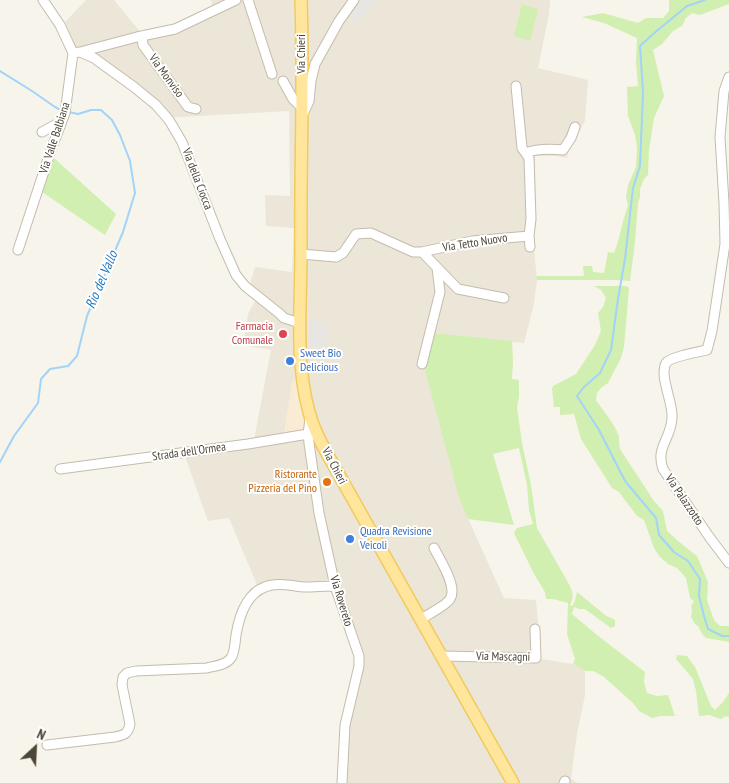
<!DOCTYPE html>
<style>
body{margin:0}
#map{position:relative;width:729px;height:783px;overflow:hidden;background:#f7f4eb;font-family:"PT Sans Narrow",sans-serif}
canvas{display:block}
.north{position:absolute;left:10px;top:723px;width:50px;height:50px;-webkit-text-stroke:4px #fff;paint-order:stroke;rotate:25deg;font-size:14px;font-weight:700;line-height:20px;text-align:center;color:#4d4537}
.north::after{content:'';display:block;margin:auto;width:18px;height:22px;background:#4d4537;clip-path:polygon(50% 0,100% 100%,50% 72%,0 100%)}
</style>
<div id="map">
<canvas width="729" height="783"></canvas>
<div class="north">N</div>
</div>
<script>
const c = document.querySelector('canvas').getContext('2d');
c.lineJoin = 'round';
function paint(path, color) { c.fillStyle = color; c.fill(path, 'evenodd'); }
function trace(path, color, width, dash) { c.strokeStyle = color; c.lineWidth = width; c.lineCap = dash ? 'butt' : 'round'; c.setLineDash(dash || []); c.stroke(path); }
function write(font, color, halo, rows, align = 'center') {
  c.font = font + ' "PT Sans Narrow",sans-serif'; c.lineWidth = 4; c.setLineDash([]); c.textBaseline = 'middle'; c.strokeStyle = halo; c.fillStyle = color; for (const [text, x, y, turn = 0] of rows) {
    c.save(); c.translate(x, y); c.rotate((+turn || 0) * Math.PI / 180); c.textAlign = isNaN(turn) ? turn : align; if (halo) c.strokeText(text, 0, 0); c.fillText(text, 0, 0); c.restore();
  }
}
const residential = new Path2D(`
 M86,0H114L142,34L177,25L213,8L211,0H550L549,14L538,68L588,80L585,121L569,148L567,158L555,156H535L536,224L533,237L537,280L534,304L524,343L434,333L460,501L504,598L536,600L541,659L573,664L585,671V695L577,734L571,779L578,783H339L355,669L356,654L334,590L271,588L260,592L229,518L208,521L183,451L254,440L271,350L243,345L248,314L255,301L247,295L255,267L292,272L294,228L266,226L265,195L290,196L289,111L162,118L133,92L100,67L79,56L65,22Z`);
const commercial = new Path2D(`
 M297,380L306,431L284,434L292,381Z`);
const green = new Path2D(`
 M669,0H729V4L700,15L692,13L686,18L682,26L673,31L662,44L653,50L664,96L654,118L649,150L648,175L644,179L640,189V197L638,203L635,242L630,281L616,280H537L536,276H584L583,266H592L593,272L604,273L608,252L614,253L617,245L624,218L628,205L626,197L628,185L636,167L637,147L635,135L628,116L627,87L638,86L636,63L637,38L604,23L582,17L603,13L638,23L646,18H663L669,11Z
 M522,4L538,9L530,41L514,36Z
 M54,158L116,214L105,235L42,192Z
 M594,286H626L629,288L624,347L621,358L608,383L602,387L597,393L596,400C602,409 617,427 619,437C619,441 619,445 620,449L654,501L663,511L667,531L678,541L697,556L708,582L707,600L714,620L720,626H729V642L706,638L702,634L698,626L695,624L691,617L692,611L691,606L694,601L690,598L686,578L677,568L668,564L660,557L654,548L644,520L637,516L619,492L612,488L581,439L574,414L560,415V407H554L552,389L553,386L576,374L595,345L601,331L598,313L603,307L606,298L601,290Z
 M434,333L512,341L513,362L512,379L519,380V397L517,407L522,443L531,485L537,528L570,586C573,593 574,597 570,605L572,606L575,601L577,592L605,615L615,620V626L611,628L585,609H579L574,607L572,614L597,635L645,672L644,682L647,693L657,696L668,695L675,716H660L652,718L639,711L633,703L604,677L593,671H585L573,664L575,659L567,634L568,603L553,599H546L545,592L534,574L514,533L517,528L533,524L529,510L527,485L519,448L493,454L514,525L468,519L460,501L425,370Z
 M677,655L687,656L695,667L711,706L715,710L723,702L729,693V717L726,716L721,719L709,715L699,716L696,691L693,679L676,659Z`);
const parking = new Path2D(`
 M359,0H372L377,2L356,22L349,15Z
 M522,160H526L528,208H524Z
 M310,319L319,323L327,324L326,352L309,351Z`);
const stream = new Path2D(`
 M705,0L687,6L653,34L640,46L643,92L640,166L633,188L625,259L618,299L611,350L600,373L584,387L577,396L599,430L625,481L656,518L659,535L674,552L688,561L700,579L699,596L704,616L708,629L722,636H729
 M0,71L32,91L55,107L61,110
 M0,462L14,436L38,403L41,379L50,369L68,366L77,356L87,316L123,232L135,193L130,161L120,135L112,120L101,110H91L78,114L69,112`);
const minor = new Path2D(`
 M248,0L272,74
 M142,36L143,45L188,107L196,109
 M80,52L137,37L175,29L236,0
 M73,53L80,52L94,58L134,87L156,105L169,120L182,142L220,239L236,275L245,286L280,314L284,318L300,323
 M729,77L724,91L720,137L724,203L725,244L712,331L707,350C698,352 670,357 666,363C659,376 673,402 672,417C672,438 655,447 663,469L710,538L729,563
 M283,81L293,99L302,108
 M516,86L522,148L529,158L531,219L529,236L530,247
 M303,114L309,101L311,81L315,64L339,21L354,0
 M42,132L62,121
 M526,153C536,149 552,149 563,150L571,138L575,127
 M18,250L51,150L65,113L73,53L60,25L43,0
 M422,252L472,241L529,236
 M301,254L336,257L343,253L356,234L371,233L413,252H422L458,289L504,298
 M422,364L440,292L437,268
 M310,419L308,434L309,443L319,513L335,586L359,656V666L345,725L342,783
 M60,469L248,444L314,433
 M421,619C427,615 447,605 450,599C458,587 440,560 434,548
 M441,656L536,658L535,629
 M47,745L115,737C124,735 128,734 130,724L122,685L123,677L127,673L136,671L207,668C215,666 226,665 231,658C235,652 235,642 236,635C239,617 246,594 265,587C277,582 292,586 304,587C314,587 325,586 335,586
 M564,783L565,781`);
const major = new Path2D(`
 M301,0C304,85 300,169 301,254C301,305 295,362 309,412C313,428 321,443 329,457L513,783`);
const markers = [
 [283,334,5,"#e0444e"],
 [290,361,5,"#3f7fe0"],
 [327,482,5,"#e8710a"],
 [350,539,5,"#3f7fe0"]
];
const streetNames = [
 ["Via Chieri",302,54,-90],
 ["Via Monviso",166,76,54],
 ["Via Valle Balbiana",55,138,-72],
 ["Via della Ciocca",197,179,69],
 ["Via Tetto Nuovo",475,243,-9],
 ["Strada dell'Ormea",189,452,-8],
 ["Via Chieri",334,466,62],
 ["Via Palazzotto",684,500,56],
 ["Via Rovereto",341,601,73],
 ["Via Mascagni",503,657,1]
];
const healthNames = [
 ["Farmacia",273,327],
 ["Comunale",273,341]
];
const shopNames = [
 ["Sweet Bio",300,354],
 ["Delicious",300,368],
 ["Quadra Revisione",360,532],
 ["Veicoli",360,546]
];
const foodNames = [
 ["Ristorante",317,475],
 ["Pizzeria del Pino",317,489]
];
const waterNames = [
 ["Rio del Vallo",102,280,-67]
];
paint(residential, '#ebe6d8');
paint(commercial, '#faebd5');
paint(green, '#d1efb0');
paint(parking, '#e8e6e2');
trace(stream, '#a2d3f9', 2);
trace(minor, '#c4bcac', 11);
trace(major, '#f2ca5e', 14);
trace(minor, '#fff', 9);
trace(major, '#ffe69c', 11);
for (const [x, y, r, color] of markers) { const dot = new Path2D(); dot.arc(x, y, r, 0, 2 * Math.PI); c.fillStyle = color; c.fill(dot); trace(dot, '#fff', 2); }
write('12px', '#4d4537', '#fff', streetNames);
write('12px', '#be3a42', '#fff', healthNames, 'right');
write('12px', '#366cbe', '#fff', shopNames, 'left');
write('12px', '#c56008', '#fff', foodNames, 'right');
write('italic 14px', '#2178be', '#fff', waterNames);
</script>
